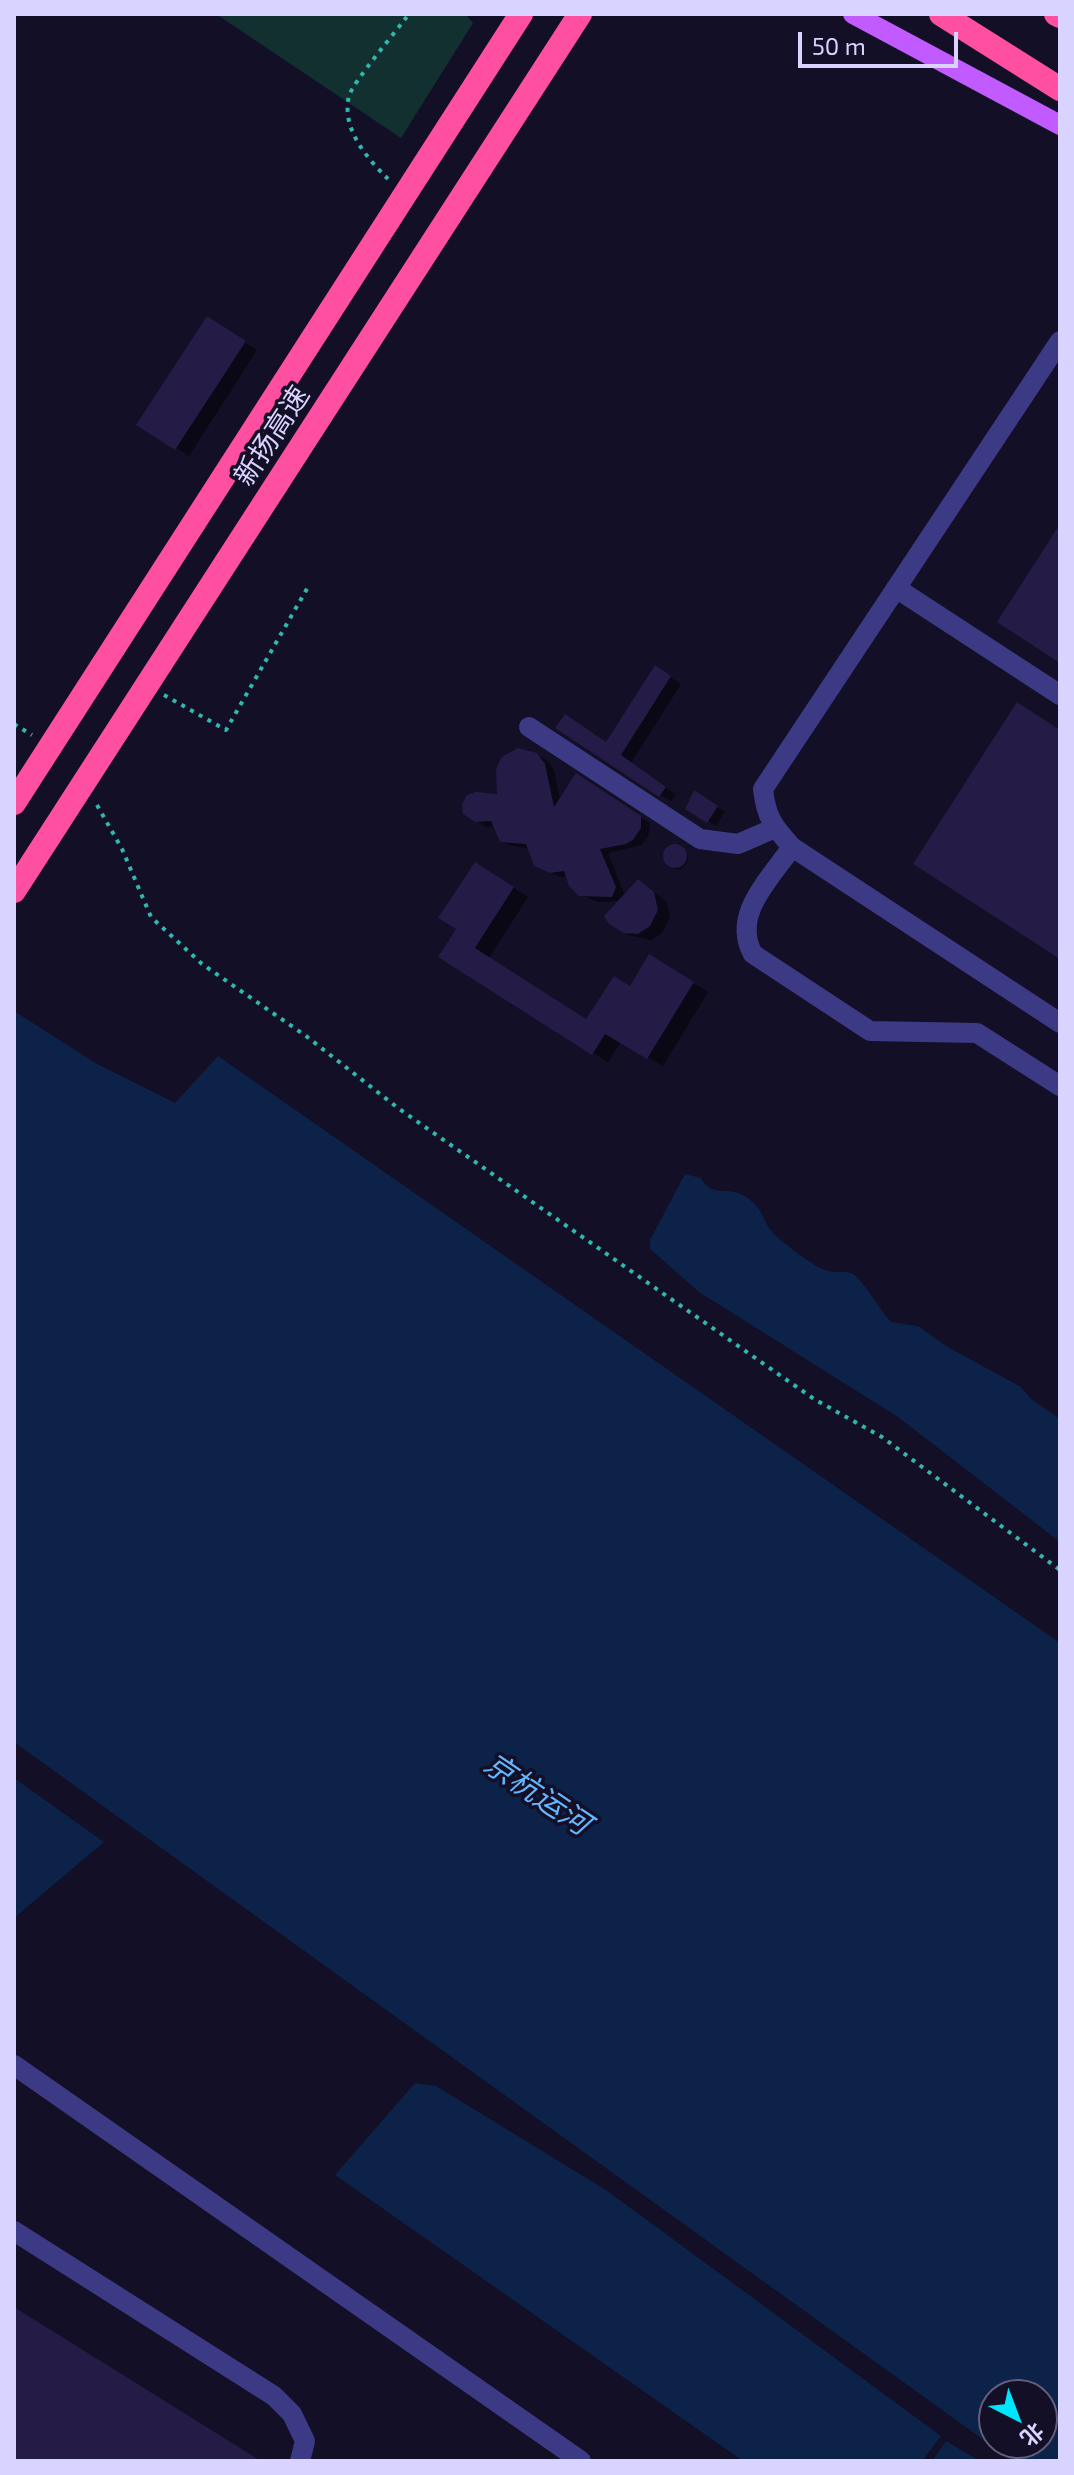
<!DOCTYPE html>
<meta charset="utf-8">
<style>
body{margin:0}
#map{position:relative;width:1074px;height:2475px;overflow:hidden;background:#130f26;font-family:"Exo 2","Noto Sans SC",sans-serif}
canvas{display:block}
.frame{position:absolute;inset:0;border:16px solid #d9d4ff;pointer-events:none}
.north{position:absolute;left:978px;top:2379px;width:80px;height:80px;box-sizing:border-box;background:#130f26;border:2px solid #625e7d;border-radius:50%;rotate:138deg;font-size:22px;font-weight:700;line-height:32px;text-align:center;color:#d9d4ff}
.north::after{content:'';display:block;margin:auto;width:28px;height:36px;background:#00e5ff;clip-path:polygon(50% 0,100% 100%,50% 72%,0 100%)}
.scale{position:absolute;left:798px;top:32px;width:160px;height:36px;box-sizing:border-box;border:4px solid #d9d4ff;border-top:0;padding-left:10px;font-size:24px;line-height:28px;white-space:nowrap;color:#d9d4ff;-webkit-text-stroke:6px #130f26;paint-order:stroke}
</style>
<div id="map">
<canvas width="1074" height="2475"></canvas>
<div class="frame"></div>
<div class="north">北</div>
<div class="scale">50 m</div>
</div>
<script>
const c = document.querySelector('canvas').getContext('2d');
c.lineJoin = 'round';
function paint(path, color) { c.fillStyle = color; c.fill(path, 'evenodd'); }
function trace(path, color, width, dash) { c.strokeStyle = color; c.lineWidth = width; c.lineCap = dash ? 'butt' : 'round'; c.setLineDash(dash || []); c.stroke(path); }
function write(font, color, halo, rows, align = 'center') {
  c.font = font + ' "Exo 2","Noto Sans SC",sans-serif'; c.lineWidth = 7; c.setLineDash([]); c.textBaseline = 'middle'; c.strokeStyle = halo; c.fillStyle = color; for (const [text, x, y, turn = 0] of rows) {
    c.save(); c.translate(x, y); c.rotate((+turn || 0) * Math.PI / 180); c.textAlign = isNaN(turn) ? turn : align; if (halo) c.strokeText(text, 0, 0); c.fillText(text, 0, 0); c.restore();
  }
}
const green = new Path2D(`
 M216,14H465L473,23L401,138Z`);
const water = new Path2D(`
 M14,1011L97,1064L175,1103L218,1056L1060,1643V2461H1013L14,1742ZM1042,2395V2443H994V2395Z
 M685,1174L701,1178C711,1198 727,1186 743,1195C766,1208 761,1223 777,1237C788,1246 816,1269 829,1271C836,1273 846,1270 853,1274C862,1279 881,1311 891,1322L918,1326L946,1346L1021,1387L1031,1399L1060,1419V1542L898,1417L699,1292L650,1249V1240Z
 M14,1778L104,1842L14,1918Z
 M415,2083L436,2086L606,2190L941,2436L922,2461H743L335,2175Z
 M946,2441L980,2461H932Z`);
const shadow = new Path2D(`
 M220,326L257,350L189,456L139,424Z
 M655,668L681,684L631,763L676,795L671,801L660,795L607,744Z
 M537,755L547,760L554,770L560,801L585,781L650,823L649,834L642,845L608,853L625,896L639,881L667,902L670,918L662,933L652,940L631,936L617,928L621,901L597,902L585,896L569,876L560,877L545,870L529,848L511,846L501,841L495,826L486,827L476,821Z
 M695,793L725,812L716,826L688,808Z
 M666 858a11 11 0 1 1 22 0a11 11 0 1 1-22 0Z
 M491,873L528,897L489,958L587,1021L631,988L650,957L708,992L663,1066L621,1042L608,1062L441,957Z`);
const building = new Path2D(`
 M207,316L246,341L175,450L136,425Z
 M1060,524V663L997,622Z
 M655,665L671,676L621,755L666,787L659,797L555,728L565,714L606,742Z
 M1017,702L1060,730V959L913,864Z
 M518,748L537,753L545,764L554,807L576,773L641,816V828L633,840L626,844L600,849L616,887L612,897L579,896L569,886L564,871L550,873L534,866L526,844L500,842L491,821L475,822L463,814L462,804L467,795L476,792L497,794L496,770L499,762L503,756Z
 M694,790L718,806L707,823L685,809Z
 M663 856a12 12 0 1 1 24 0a12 12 0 1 1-24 0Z
 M475,862L514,887L475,948L586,1019L614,976L630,986L649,954L694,982L647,1059L605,1034L592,1055L438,957L456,929L438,918Z
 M638,879L654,892L658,910L650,926L638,934L624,933L609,924L604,916Z
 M14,2307L261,2461H14Z`);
const path = new Path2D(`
 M388,179C367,158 341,129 349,96C353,82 398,29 409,14
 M164,695L226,730L308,587
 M14,724L32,735
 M97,805L122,849L151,917L202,964L306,1036L398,1108L814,1399L882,1437L1060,1570`);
const minor = new Path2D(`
 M1060,341L763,789C766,817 773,826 792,847L1060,1023
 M896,588L1060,695
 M529,727L700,839L738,844L775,828
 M792,847C770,879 731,915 753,954L870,1031L977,1033L1060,1086
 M14,2065L581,2461
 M14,2231L274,2396L292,2414L305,2441L300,2461`);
const major = new Path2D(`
 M853,14L1060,125`);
const highway = new Path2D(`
 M941,14L1060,89
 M1056,14L1060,16`);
const highwayBridge = new Path2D(`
 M14,803L521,14
 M14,891L580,14`);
const streetNames = [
 ["新扬高速",272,436,-57]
];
const waterNames = [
 ["京杭运河",537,1794,34]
];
paint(green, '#12302f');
paint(water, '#0c2248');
paint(shadow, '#0007');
paint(building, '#241b47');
trace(path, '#2fb8b0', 4, [4, 6]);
trace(minor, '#3d3a85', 20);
trace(major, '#c25bff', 20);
trace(highway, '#ff4fa3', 24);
trace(highwayBridge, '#ff4fa3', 24);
write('28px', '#d9d4ff', '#130f26', streetNames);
write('italic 30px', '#62b6ff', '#130f26', waterNames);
</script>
